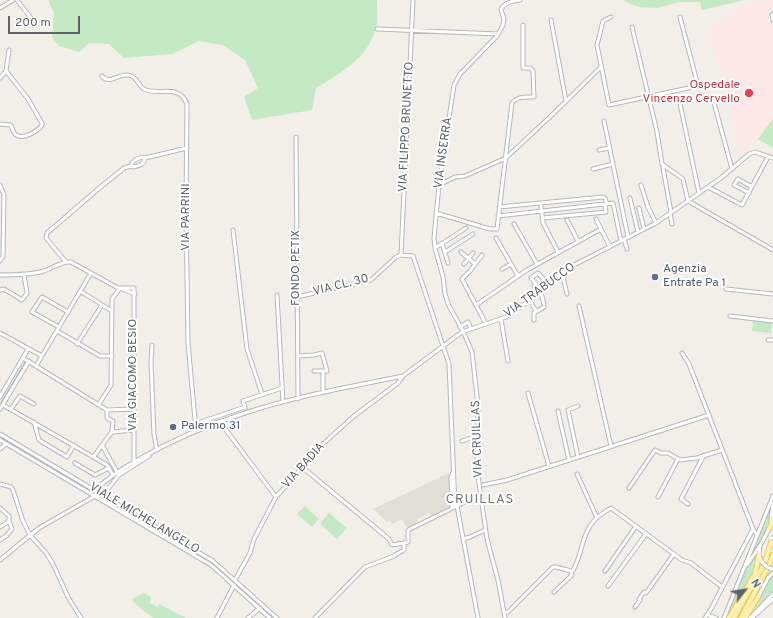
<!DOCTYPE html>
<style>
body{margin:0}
#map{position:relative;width:773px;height:618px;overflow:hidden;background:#f1efe8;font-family:Overpass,sans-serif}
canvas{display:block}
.north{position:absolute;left:725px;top:570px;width:40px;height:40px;-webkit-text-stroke:3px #fff;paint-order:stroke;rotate:59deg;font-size:11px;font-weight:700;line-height:16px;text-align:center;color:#5f6368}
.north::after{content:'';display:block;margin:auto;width:14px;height:18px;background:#5f6368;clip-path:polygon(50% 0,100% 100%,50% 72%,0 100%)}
.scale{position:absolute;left:8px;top:16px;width:72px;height:18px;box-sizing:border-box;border:2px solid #5f6368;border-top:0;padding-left:5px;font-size:12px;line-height:14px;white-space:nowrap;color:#5f6368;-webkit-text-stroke:3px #fff;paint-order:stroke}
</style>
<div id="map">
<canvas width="773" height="618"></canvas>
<div class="north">N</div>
<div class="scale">200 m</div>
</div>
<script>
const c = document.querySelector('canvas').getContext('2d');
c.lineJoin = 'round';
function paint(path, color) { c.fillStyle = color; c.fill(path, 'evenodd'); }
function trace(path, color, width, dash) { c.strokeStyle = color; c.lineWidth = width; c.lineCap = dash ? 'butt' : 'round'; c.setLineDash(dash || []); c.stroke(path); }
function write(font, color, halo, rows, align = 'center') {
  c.font = font + ' Overpass,sans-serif'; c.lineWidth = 4; c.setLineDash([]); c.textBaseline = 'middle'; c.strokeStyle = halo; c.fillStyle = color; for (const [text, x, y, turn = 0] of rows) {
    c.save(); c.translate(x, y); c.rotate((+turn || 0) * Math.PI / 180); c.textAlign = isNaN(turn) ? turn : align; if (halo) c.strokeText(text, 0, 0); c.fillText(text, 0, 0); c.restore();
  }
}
const education = new Path2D(`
 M449,473L450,506L431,517L429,513L417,519L418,523L410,527H408L407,529L402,519L392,524L390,521L387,522L373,509Z`);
const medical = new Path2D(`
 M765,0H773V119L758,139L749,147V150L741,152L707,30L741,6Z`);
const green = new Path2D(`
 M48,0H377C377,9 378,19 376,28C368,58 341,73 316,88L312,110L252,120L244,97L258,88L245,60L223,45L199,41L172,54L124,58L109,44L89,43L79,52L59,46L52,38L54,13Z
 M625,0H745L702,10L700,2H679L658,8L639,7L624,1Z
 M773,119V148L758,139Z
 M753,321L772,322L771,333L752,331Z
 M305,506L319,519L312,527L297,514Z
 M770,509C772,525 764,537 755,549H754Z
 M329,513L347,528L337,539L320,524Z
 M755,554L757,557L754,573L728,618H726L745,570Z
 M773,575V591L752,611L766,584Z
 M144,593L151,597L150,603L158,607L159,604L186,618H153L134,603L132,599Z`);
const minor = new Path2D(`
 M17,0L31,18L33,25
 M0,8L13,0
 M773,14L772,15L773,20
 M611,17L603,21L597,45L609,105L698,86L680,17
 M551,20L566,101
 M632,27L657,132L662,164L683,179L688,201L773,250
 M377,29L498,34
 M6,71L9,50
 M102,76C109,85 118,74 127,75C139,76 137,87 146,90C162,95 179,84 187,104L186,208L188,343L196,431
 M0,78L6,71L28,99L42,123V125C38,131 22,141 15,134C13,132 12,128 11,125L0,124
 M679,99L699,193
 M713,99L732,169
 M604,121L628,237
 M296,137L298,399
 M599,150L609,148
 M131,166L133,167C139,166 144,165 145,158
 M664,166L663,168L671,212
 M593,169L613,164
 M0,185L4,195L3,256L0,261
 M439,185L455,177L465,176L506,158L554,113L601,67
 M641,185L648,207L656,223
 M708,187L742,205L768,157
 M749,193L734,185L738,179L752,187
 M630,198L638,232
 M541,206L543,223L558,252
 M499,207L603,197L605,198L607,204
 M639,208L644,229
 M436,213L490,229H497L512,103C517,96 526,97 534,97L533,71L530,68H523V25
 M670,213L672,224
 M498,216L613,203L621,241
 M543,218L606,212L605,205
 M596,219L610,247
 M567,220L578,241
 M514,224L537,264
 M233,230L247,349L262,394
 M496,238L518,276
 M624,239L627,249
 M442,243L448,263
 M435,248L466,228
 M445,252L473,234
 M461,252L475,264
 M401,255L413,256L449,364L455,507
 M401,255L413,0
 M482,255L470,271L462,279L486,324
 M66,262L46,238L47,233L97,190L124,168L131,166C132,160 137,159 142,157L145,158L187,148
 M464,264L473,253
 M502,269L511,264
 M562,273L567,294
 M0,275C15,275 30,275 44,271C53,268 62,261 71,262L118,288H134V461
 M726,289L773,294
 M0,290L4,289L22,300L27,293L24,275
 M80,291L112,311
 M541,293L544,304
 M539,294L534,286L536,284L531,278L538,273L549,285
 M277,295L283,402
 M297,297L371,280L396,257L401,255
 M530,301L536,311
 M476,305L527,270L601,229
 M579,306L611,446
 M730,316L773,321
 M501,319L508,361
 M534,320V313L544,307
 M59,327L32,312L42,297L68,312
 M460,327L468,322L471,328
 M57,331L100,356H112
 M0,333L42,356
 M768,340H773
 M77,344L102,305
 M152,345L151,362L154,435L157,450
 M682,353L689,364L753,529L757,535
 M298,356L314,355L322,353L327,371H314
 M23,358L107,410L134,409
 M36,366L91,273
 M323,371V392
 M528,393L549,466
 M0,397L28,349
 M99,404L111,385L112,299L120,288L135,294
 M3,405L107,465L113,475
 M578,406L568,410L578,457
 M245,408L243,401L282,388
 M0,409L29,361
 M11,409L20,396L34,404
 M107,410V418L113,421L112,432
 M558,411L569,460
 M34,422L39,440L67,457L74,445
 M220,422L276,497
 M195,424L245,407
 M0,434L213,561L277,618
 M0,440L211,565L270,618
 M462,441L477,436
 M102,445L117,472
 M0,449L6,444
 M94,456L112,432L134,430
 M75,463L95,475L109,468
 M302,467L389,539L392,545L404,543
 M577,474L597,518
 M0,484L11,487L13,490L23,521L30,535L46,553L53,564L68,597L81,618
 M483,485L507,480L709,415
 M629,488L655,450L661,453H668L680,460L697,458L722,450
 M94,490C107,480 119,470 134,462C168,442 207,425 245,413C296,396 350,387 403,376
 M103,495L119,475L149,456
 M658,497L678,459
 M688,504L681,499L704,455
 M457,506L480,494
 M455,507L457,506L478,618
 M0,508L9,516V521L0,527
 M452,508L451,478L453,472
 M771,520L773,504
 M463,539L470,537L485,530
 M0,540L6,536L12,529L9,521
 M760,546L759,555L762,562
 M395,555L404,550V543L408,542V531L410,529L455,507
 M0,560L39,528L95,496
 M747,565L761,544L770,527
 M605,571L636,526
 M572,572C584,553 580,531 600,515C604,513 607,510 611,508L682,560L691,563L722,587
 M235,580L250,553L254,539L276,497L324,443L354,416L398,383L403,376L462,332L506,317L539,294L570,267L656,223L721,178L749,154L755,152L773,158
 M608,586L646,534
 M757,599L768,578L773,573
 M635,607L640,600L639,599L644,592L646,593L674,554
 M504,613L508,612L553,567H556L571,571L572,575L554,592
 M707,615L716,618
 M217,618L234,585
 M248,618L260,608
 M315,618L365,567L394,556
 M505,618L498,580L487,539L477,469L478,405L472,352L463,331L449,306L445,294L443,277L435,248L434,238L439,185L454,85L460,74L497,36L503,25L504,19L501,9C506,2 512,1 520,0
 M705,618L711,609L753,529
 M724,618L773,496
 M750,618L773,594
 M752,618L773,599`);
const major = new Path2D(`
 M770,528L773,518
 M765,562L772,540
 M769,565L773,555
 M729,618L755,574L759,555
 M734,618L763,566
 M741,618L767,569
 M745,618L758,597`);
const tram = new Path2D(`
 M0,404L25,362`);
const minorBridge = new Path2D(`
 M771,538H773
 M762,562L767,567L773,569`);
const markers = [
 [749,93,5,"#e0444e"],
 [655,277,4,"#5c6f8a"],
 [173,427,4,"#5c6f8a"]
];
const healthNames = [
 ["Ospedale",740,86],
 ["Vincenzo Cervello",740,100]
];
const streetNames = [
 ["VIA FILIPPO BRUNETTO",407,127,-87],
 ["VIA INSERRA",444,153,-82],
 ["VIA PARRINI",187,217,-90],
 ["FONDO PETIX",297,268,-90],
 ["VIA CL. 30",341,286,-14],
 ["VIA TRABUCCO",540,291,-36],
 ["VIA GIACOMO BESIO",134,375,-90],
 ["VIA CRUILLAS",478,439,-92],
 ["VIA BADIA",304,466,-48],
 ["VIALE MICHELANGELO",144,519,31]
];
const serviceNames = [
 ["Agenzia",663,270],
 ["Entrate Pa 1",663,284],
 ["Palermo 31",181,427]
];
const neighbourhoodNames = [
 ["CRUILLAS",480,500]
];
paint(education, '#e1ded6');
paint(medical, '#fce8e6');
paint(green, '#c5e8c5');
trace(minor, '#b5b8bc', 5);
trace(major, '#f2c960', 6);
trace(minor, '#fff', 3);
trace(major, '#fff2af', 4);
trace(tram, '#b6b7b8', 1);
trace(minorBridge, '#b5b8bc', 5, []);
trace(minorBridge, '#fff', 3);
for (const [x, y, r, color] of markers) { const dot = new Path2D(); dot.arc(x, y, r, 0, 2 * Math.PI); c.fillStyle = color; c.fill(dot); trace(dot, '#fff', 1.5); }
write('12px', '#be3a42', '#fff', healthNames, 'right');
write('12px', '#5f6368', '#fff', streetNames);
write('12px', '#4e5e75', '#fff', serviceNames, 'left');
c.letterSpacing = '1px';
write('13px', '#70757a', '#fff', neighbourhoodNames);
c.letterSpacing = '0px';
</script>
